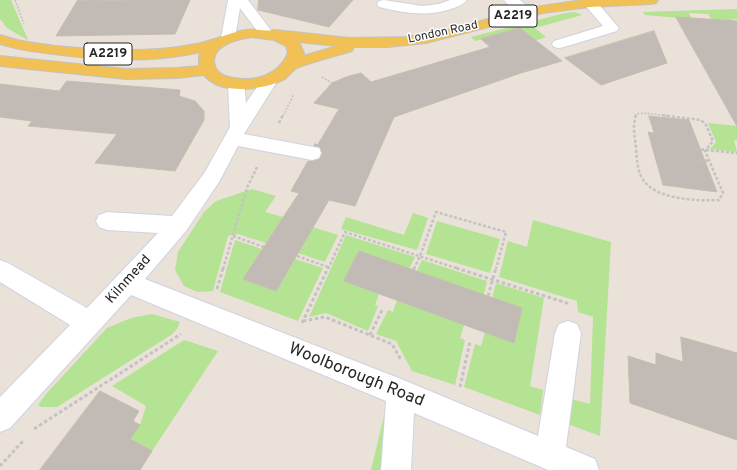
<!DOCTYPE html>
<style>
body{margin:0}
canvas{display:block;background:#eae1d8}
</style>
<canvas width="737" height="470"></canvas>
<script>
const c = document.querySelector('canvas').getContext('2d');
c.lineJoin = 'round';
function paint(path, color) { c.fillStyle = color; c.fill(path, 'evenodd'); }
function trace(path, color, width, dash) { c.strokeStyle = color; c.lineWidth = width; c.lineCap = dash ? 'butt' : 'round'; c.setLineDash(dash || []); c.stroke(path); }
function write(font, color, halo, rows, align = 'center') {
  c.font = font + ' Overpass,sans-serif'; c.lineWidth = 3; c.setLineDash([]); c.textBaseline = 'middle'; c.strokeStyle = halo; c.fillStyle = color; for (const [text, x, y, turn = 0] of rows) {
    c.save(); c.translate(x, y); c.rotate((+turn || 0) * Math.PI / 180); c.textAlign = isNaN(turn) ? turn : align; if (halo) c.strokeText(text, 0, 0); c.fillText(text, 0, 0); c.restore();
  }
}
const green = new Path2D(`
 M0,0H11L28,40L7,28L0,19Z
 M737,9V19H732L737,26L713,22L708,14L689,13L692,19L645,15L643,12Z
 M575,12L582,15L535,28L546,37L535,41L520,28L475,41L471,37L565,13Z
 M708,123L737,126V140H734L737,152L710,149L716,142Z
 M252,189L276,196L265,212L283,217L266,243L238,234L228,236L213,291L197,292L184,286L175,270L178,252L204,212L216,201Z
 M413,213L428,218L417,250L341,229L346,217L404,235Z
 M533,220L611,242L600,436L565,423L568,398L590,404L593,317L578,312L577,301L499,277L508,241L527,247Z
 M437,221L500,239L490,273L426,254Z
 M313,227L338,235L325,262L298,253Z
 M346,235L415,257L409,269L359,251L344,281L379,294L375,305L378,306L368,331L326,313L309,317Z
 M235,240L262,249L243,279L276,291L295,259L323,268L298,321L220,292Z
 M422,260L487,281L484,295L417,271Z
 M496,283L544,298L530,386L543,390L540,415L464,387L475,344L481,346L485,332L514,342L522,308L492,298Z
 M397,300L464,325L460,338L465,340L455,385L412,371L396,341L376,334L388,310L393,312Z
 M152,314L180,322L177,329L171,335L57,407H41L38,405L46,394L107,328L131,318Z
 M184,340L218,351L152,451L130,439L140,425L146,406L112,386Z
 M384,416L396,418L389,470H371Z`);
const building = new Path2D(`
 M137,0H190L175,34L56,36L77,1Z
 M259,0H353L329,27L258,10Z
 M676,17L737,21V126Z
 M520,28L562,61L521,73L394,117L355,206L329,200L276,291L243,279L299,193L291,191L308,161H312L320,159L322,152L320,147L317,146L339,109L314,103L332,83L346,77L361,73L371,82L490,47L481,39Z
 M654,31L667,63L601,85L565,58Z
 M67,81L180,90L179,96L195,101L204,111V120L175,171L95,163L117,134L28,126L32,121L0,117V84L59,91Z
 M649,116L689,120L717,192L663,185L648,132L654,133Z
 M359,251L522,308L514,343L344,281Z
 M681,337L737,353V440L630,403L628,356L656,365V353L683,362Z
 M100,391L139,411L133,421L140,425L130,439L152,451L140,470H40Z`);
const minorTunnel = new Path2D(`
 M312,153L371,167`);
const pathFar2 = new Path2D(`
 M15,0L24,24
 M322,77L332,83
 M283,116L294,94
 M635,116L636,114L644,113L668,116`);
const pathFar1 = new Path2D(`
 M636,115C632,126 635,137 636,148C637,159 637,169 642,178C654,200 698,201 719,200L723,193L705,151L713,141L706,125L701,120L660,115
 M279,123L283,115
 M696,149L737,153
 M700,160L709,161
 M233,236L264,247
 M297,256L328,267
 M223,269L247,188L257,167
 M328,269L345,232L459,269
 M414,269L420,256L436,212L506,232L496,269`);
const path = new Path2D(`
 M456,268L570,304
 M413,270L414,268
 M217,289L223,268
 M488,296L496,268
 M303,321L325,317L392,344L401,360
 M302,323L328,268
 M370,335L383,308
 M460,387L470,342
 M34,429L181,334
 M0,466L23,441`);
const minor = new Path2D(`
 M228,0H248L273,33L271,36L266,37L261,36L240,8L235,38L233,41L228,42L223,41L221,38Z
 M384,0L422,6L439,4L450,0H467C463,5 456,7 451,9C427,17 403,13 379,7L377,4L379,1Z
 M504,0H520L534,12L532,15C522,17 510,8 504,0Z
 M586,0H595L619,28L617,31L564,47L559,48L554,47L552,44L554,41L603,26L583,3Z
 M270,75L276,77L278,80L244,134L319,148L321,153L319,158L312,160L238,146L219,182L186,231L145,279L401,379L538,436L555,333L559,324L568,321L577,324L581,333L566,447L595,459L599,470H548L414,413L411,470H381L386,401L131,295L10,428L0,432V397L70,325L0,282V260L8,263L87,308L158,233L107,230L99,227L96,221L99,215L107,212L172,216L205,172L230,127L228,84L230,80L236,79L242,80L244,84L246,103L264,77Z`);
const major = new Path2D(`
 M582,0H658L656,3L651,4L589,7L543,13L426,43L388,47H354L352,51C335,56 316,61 299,67C293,69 290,75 285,79C264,90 221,96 204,75L177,78L126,79L0,66V56L126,69L177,68L199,66V56L201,52C153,63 103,61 54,54C36,52 18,50 0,44V35C6,36 11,39 17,40C30,43 43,44 56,46C103,51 150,53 196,44C213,41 228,33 245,30C255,28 265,32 275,30L350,38L407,37L448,30L528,8ZM251,37L274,40L286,46L288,53C279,75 256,82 234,78C228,77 222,76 218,71C215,68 214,64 214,60C215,44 239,39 251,37ZM299,42L337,46L303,56L304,53Z`);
const farStreetnames = [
 ["London Road",443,33,-12]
];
const shields = [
 [513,16,48],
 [108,54,48]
];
const shieldNames = [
 ["A2219",513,16],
 ["A2219",108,54]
];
const streetNames = [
 ["Kilnmead",129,280,-48]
];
const nearStreetnames = [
 ["Woolborough Road",356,376,22]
];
paint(green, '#b4e393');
paint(building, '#c2bbb5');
trace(building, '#c5bdb2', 1);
trace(minorTunnel, '#c3bcb5', 20, [20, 10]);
trace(minor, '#ced3e1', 2);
trace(major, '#c3c3c3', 2);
trace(pathFar2, '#c3c3c3', 1.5, [2, 1.5]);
trace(pathFar1, '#c3c3c3', 2.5, [3, 2]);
trace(path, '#c3c3c3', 3, [3.5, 2.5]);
paint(minor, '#fff');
paint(major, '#f2c156');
write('12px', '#272727', '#fff', farStreetnames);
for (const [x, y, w] of shields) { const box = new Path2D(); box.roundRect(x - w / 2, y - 11, w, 22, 3); c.fillStyle = '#fff'; c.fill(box); trace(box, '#272727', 1); }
write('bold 13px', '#272727', null, shieldNames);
write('14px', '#272727', '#fff', streetNames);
write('17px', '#272727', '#fff', nearStreetnames);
</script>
